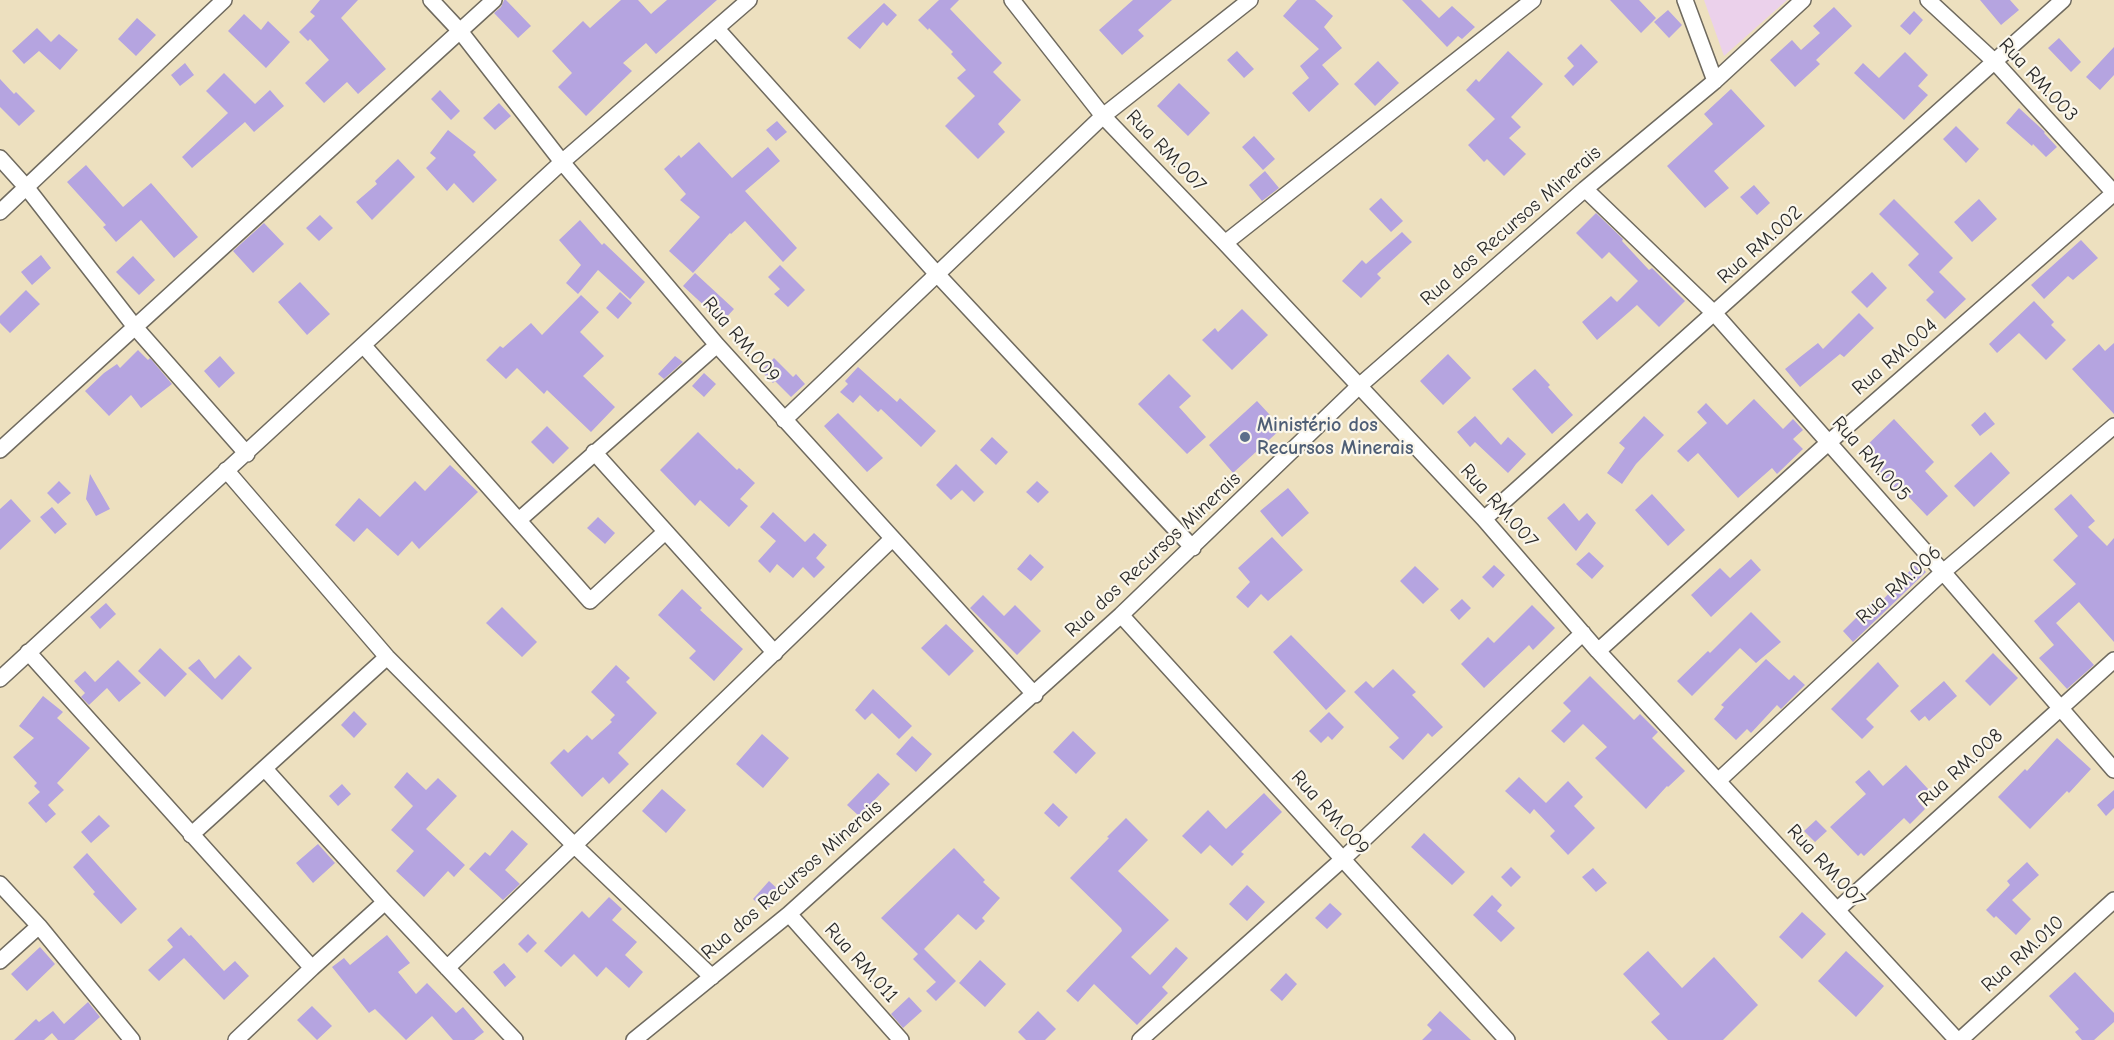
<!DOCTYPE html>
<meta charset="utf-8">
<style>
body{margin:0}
canvas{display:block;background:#ede0bf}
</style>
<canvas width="2114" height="1040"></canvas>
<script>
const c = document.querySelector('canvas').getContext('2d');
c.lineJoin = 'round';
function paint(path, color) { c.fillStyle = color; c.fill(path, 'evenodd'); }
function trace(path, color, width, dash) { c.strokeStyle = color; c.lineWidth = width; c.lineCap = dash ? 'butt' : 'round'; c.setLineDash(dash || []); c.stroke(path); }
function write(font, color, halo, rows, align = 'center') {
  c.font = font + ' "Comic Neue",sans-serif'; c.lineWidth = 4.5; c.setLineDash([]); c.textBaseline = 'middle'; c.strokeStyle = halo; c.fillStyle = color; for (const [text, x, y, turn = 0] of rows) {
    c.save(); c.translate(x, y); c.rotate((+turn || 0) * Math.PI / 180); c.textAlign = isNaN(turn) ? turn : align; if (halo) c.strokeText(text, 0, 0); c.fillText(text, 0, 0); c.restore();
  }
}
const built = new Path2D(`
 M1704,0H1787L1724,56Z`);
const building = new Path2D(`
 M320,0H358L341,18L386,69L358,94L347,82L324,103L305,83L329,60L310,39L308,41L299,32L315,16L310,12Z
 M504,0H506L531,26L518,38L494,13L501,7Z
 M621,0H638L651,14L667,0H717L656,54L646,43L623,63L632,71L586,116L558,87L572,73L552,51L583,21L590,28Z
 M939,0H959L950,9L1002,63L993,72L1021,100L998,124L1005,132L978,159L945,126L975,96L957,78L966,70L951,54L953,52L929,28L928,30L918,20Z
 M1133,0H1172L1138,30L1144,36L1122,55L1099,30Z
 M1297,0H1315L1333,16L1324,27L1342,48L1322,65L1339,84L1309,112L1292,93L1309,78L1300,66L1319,49L1283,16Z
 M1402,0H1421L1439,18L1452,6L1475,27L1462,39L1458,36L1447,47Z
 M1610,0H1639L1656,18L1641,33Z
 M1980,0H2010L2019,10L2001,25Z
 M884,3L897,15L887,26L883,22L860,49L847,38Z
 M1834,7L1852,26L1816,60L1820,64L1795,87L1770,60L1792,40L1801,50L1820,33L1813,26Z
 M1668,10L1682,25L1669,38L1654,22Z
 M1914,11L1923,20L1910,35L1900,26Z
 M244,14L261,30L268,21L290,42L266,68L228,31Z
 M137,18L156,35L136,56L118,39Z
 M37,28L51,42L59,34L78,50L60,70L39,51L24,64L12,51Z
 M2059,38L2081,62L2071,72L2048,48Z
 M1581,44L1598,62L1573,86L1564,76L1574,66L1567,58Z
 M2114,47V75L2100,90L2086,77Z
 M1237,51L1254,69L1244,78L1227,60Z
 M1508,51L1543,84L1511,117L1521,127L1509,138L1526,154L1504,176L1487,159L1484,162L1468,145L1495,119L1466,90L1476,79L1479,82Z
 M1905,52L1928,75L1918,86L1928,95L1904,120L1854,73L1863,63L1879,78Z
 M1378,61L1399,83L1375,106L1354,84Z
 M185,63L194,75L180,86L171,75Z
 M224,73L255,104L270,90L284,106L254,132L245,122L192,168L182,157L228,113L206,91Z
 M0,79L14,94L16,92L35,111L19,126L0,107Z
 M1179,83L1210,113L1188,136L1157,106Z
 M1731,89L1765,126L1714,171L1729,188L1705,208L1667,166L1713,124L1704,114Z
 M440,90L460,111L451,120L431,99Z
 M499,103L511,116L495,130L483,118Z
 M2019,108L2045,132L2044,133L2057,147L2046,157L2033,144L2032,146L2006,123Z
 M777,121L787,132L776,141L766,130Z
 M1956,126L1979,149L1966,163L1943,139Z
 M448,130L476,152L473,155L497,180L473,203L454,183L447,191L426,168L436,158L430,153Z
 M1254,136L1275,159L1263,170L1242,147Z
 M699,142L732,178L768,147L780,161L745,191L797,248L783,262L745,221L731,234L730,233L693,273L669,251L700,217L680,200L686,194L664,169L679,155L681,158Z
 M398,159L415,177L372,220L356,202L377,184L375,181Z
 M86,165L123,207L151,183L198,237L174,258L141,220L116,242L103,227L106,225L67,182Z
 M1265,171L1279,188L1262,201L1249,185Z
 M1754,185L1770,203L1757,215L1740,197Z
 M1381,198L1403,221L1391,232L1369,209Z
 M1894,199L1953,258L1939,272L1966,299L1945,319L1926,300L1934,292L1908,265L1919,254L1879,214Z
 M1979,199L1997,219L1972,242L1954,222Z
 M1596,213L1623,239L1622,241L1649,270L1652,268L1685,301L1659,327L1637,305L1597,340L1582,322L1611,296L1617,302L1638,281L1609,252L1602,259L1576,233Z
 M320,215L333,228L319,241L306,228Z
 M580,220L602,245L604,243L645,282L630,299L598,270L578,294L566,283L581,265L559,240Z
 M264,223L284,244L253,273L233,251Z
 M1402,232L1412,242L1377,274L1381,278L1361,298L1342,281L1362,260L1366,264Z
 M2081,240L2098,258L2073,280L2068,276L2044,299L2031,285Z
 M41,255L51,268L32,285L21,272Z
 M133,256L155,280L139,295L116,272Z
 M780,265L805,290L788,307L774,294L780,289L768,277Z
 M1872,272L1887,288L1867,308L1851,292Z
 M695,273L734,309L722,322L683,286Z
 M300,282L330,314L307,335L278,302Z
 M26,290L40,304L10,333L0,323V316Z
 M620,292L632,303L618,319L606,308Z
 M581,295L599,312L580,332L604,356L583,376L615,407L591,432L547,390L544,394L517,368L506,379L486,360L500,346L503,348L531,323L542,335Z
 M2034,301L2054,322L2051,325L2066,340L2046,360L2019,333L1997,353L1989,344Z
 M1242,309L1268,335L1232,370L1202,340L1215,328L1218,332Z
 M1859,313L1874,328L1844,357L1840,354L1800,387L1785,369L1818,343L1823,349Z
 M2114,343V414L2072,369L2099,344L2105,351Z
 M138,350L148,360L150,358L172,384L141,408L131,395L109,416L85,391L104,373L117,364L120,368Z
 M1448,354L1471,378L1443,405L1420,381Z
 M220,356L235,373L219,388L204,371Z
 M675,356L683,362L664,379L658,374Z
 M774,358L793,377L796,374L805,384L791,397L775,381L773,383L761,371Z
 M858,367L897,402L900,398L936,431L921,447L881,409L878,412L860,395L853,403L840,392L848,384L845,381Z
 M1535,369L1550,385L1548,387L1573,415L1552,434L1512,389Z
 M704,373L716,384L704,397L692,386Z
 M1169,374L1191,396L1179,407L1206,437L1187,454L1138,404Z
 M1754,399L1783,429L1793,419L1803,430L1793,439L1803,449L1777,474L1772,468L1738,498L1698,453L1688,462L1677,451L1707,423L1697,412L1706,403L1727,425Z
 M1257,401L1282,428L1233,473L1209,445Z
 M1985,412L1995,424L1980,436L1971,425Z
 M838,413L883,458L867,472L824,426Z
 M1475,416L1501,445L1508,437L1526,454L1508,473L1475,442L1470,447L1457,432Z
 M1644,416L1664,435L1636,464L1622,484L1607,473L1625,448L1619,443Z
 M1894,419L1934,462L1925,471L1948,496L1927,516L1903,491L1900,494L1860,452Z
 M547,426L569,448L553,464L531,442Z
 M698,432L737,470L739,468L755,483L740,499L748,506L729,527L700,500L695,506L660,470Z
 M992,437L1008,452L996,465L980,450Z
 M1991,452L2010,473L1974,507L1954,486Z
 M956,464L984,492L974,502L962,490L951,500L936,485Z
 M450,465L478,492L419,549L412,541L398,556L367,528L354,542L335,525L359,498L380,517L415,481L425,491Z
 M90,474L110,509L96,516L86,499Z
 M59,481L71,493L58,504L47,493Z
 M1037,481L1049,492L1038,503L1026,492Z
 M1288,488L1309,513L1282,537L1260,511Z
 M1652,494L1685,530L1668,546L1635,510Z
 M2071,494L2095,521L2088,527L2107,546L2114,538V642L2079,602L2056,623L2094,665L2067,689L2039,658L2054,645L2034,621L2076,584L2053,560L2078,536L2054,509Z
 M11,499L31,521L0,550V509Z
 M1564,503L1579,521L1587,513L1596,523L1576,551L1547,518Z
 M52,507L67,524L55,534L40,517Z
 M773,512L805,542L814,533L827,545L816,558L825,567L814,578L803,567L793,578L777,564L770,573L758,561L776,541L760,527Z
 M598,517L615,533L605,544L587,528Z
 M1272,537L1303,570L1268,601L1261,594L1248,608L1236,597L1250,582L1238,568Z
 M1589,552L1604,566L1592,579L1576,564Z
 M1030,554L1044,567L1031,581L1017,569Z
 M1751,559L1761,570L1711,617L1691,595L1720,568L1730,578Z
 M1917,563L1926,572L1853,642L1843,631L1874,600L1879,604Z
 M1494,565L1505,575L1493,588L1482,577Z
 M1415,566L1439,589L1423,604L1400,581Z
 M682,589L702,608L700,610L743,649L714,681L689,658L696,651L658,615Z
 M983,595L1004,616L1015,605L1041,631L1017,655L970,608Z
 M1462,599L1471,608L1459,620L1450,610Z
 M106,603L116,614L100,629L90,617Z
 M1532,605L1555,628L1533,650L1529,645L1484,688L1461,664L1488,637L1494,643Z
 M502,607L537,642L522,657L486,623Z
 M1751,612L1781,642L1756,663L1740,648L1692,696L1677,681L1708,651L1710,653Z
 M946,624L974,651L949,676L921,648Z
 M1291,635L1346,691L1326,710L1273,652Z
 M160,648L187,674L165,697L138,671Z
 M1993,653L2018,678L1990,706L1965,681Z
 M239,655L252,668L222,700L188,668L199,659L215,679Z
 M1766,659L1789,680L1794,675L1805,685L1781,709L1777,705L1751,733L1747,729L1736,740L1714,719L1724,707L1721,705Z
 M118,660L141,683L119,702L107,688L89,705L81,697L85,693L74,681L85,671L95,682Z
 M1878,662L1899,686L1866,719L1874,727L1862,739L1831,709Z
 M616,665L630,678L626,682L657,713L618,753L629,764L609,784L603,777L582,797L550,763L564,749L568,753L587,735L592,740L612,722L610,720L615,715L591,692Z
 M1393,669L1416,692L1412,695L1443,727L1432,737L1428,733L1403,760L1389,747L1399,738L1354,692L1366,681L1373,688Z
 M1590,676L1634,720L1640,714L1658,732L1652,738L1685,771L1668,787L1667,786L1646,809L1595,758L1607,747L1583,724L1564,743L1551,731L1571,711L1563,703Z
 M1944,681L1957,696L1929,721L1925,716L1919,721L1910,711Z
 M873,689L912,726L899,739L872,713L865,720L855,710Z
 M43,696L63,712L57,718L90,748L57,783L64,790L48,805L56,814L46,823L28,803L40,792L34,786L37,783L13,757L34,738L19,726Z
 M354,711L367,724L354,738L341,725Z
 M1329,712L1344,727L1332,740L1328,736L1321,743L1309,731Z
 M1073,731L1096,753L1076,774L1053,752Z
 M762,734L789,758L763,788L736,764Z
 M912,736L932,754L916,772L896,754Z
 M2057,738L2091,769L2069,793L2067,791L2030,829L1998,797L2025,769L2027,771Z
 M1906,765L1929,790L1918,801L1925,809L1910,824L1904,818L1864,856L1861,853L1858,856L1830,827L1866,794L1855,782L1869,770L1883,786Z
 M407,772L426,790L438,778L457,796L426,829L465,865L454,877L448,871L424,897L396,871L414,851L391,830L413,806L394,787Z
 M878,773L890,784L859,816L847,805Z
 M1519,777L1546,803L1568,781L1583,797L1574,806L1595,828L1568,855L1550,836L1555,831L1534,809L1530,814L1505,791Z
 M342,784L351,794L338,806L329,796Z
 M662,789L686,810L666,833L642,811Z
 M2114,790V808L2106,816L2097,805Z
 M1264,793L1282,812L1241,852L1244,854L1232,866L1210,845L1201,854L1182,836L1208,810L1226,829Z
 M1053,803L1068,817L1059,827L1044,813Z
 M99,815L110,826L91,843L81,832Z
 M1126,818L1148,840L1118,871L1169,920L1131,957L1150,975L1176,947L1188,958L1162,987L1168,993L1137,1025L1094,984L1078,1002L1066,991L1122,931L1121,928L1070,878L1109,838L1107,837Z
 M1816,820L1827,831L1815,842L1804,831Z
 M512,830L528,844L505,870L520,884L503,900L469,869L485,852L490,856Z
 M1424,833L1465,872L1452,885L1411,847Z
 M318,844L335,863L313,883L296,863Z
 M954,848L985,880L983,882L1000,898L982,918L985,921L976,930L958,914L924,949L956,981L936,1001L926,991L936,982L913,959L918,954L881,918Z
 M87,853L137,909L121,924L93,894L95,892L73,867Z
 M2027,862L2039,875L2012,900L2031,919L2016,935L1996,916L1994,918L1986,910L2010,885L2007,881Z
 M1511,867L1521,877L1511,887L1501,877Z
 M1593,868L1607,883L1596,892L1582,877Z
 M769,881L782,893L766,911L753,899Z
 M1247,885L1265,902L1247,921L1229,904Z
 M1492,895L1502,905L1497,911L1515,928L1501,942L1473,915Z
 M609,897L622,909L612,920L637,942L625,955L643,972L629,988L606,967L597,977L574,954L561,967L544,951L582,911L589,918Z
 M1330,903L1342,914L1327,929L1315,918Z
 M1802,912L1826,934L1802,959L1779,937Z
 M181,927L189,936L191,935L224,971L235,961L249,976L224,1000L184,958L159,981L148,970L173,947L167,940Z
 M528,934L537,943L527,953L518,944Z
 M387,935L410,963L398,972L416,994L427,983L456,1013L463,1007L484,1032L474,1040H453L432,1016L406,1040L375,1009L369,1013L332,967L344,958L350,965Z
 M40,947L55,964L27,991L11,974Z
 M1648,951L1682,988L1714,957L1758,1005L1723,1040H1668L1651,1022L1660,1014L1623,974Z
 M1846,951L1884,986L1856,1017L1818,981Z
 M980,960L1006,984L985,1007L959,983Z
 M504,963L516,977L505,987L493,972Z
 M2075,972L2114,1013V1022L2094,1040H2082L2075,1032L2079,1029L2049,996Z
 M1286,973L1297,984L1282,1001L1270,990Z
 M909,997L922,1011L903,1028L891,1014Z
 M88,1002L100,1017L74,1040H58L52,1033L44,1040H14L36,1019L39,1022L53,1011L64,1024Z
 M312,1006L332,1026L317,1040L297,1020Z
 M1038,1011L1056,1029L1045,1040H1026L1018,1032Z
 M1440,1011L1471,1040H1422L1432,1030L1427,1025Z`);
const minor = new Path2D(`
 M431,0L460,31L562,162L717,345L1035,695
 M1012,0L1103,116L1225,243L1484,519L1598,651L1957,1040
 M1685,0L1715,81
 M1928,0L1994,61L2114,193
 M717,29L936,273L1193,548
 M0,158L27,188L135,327L247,454
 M1585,189L1715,314L1943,572L2114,770
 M0,212L224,0
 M1225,243L1533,0
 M363,345L590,601L665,532
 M784,420L1103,116L1250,0
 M0,450L494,0
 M594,452L775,653
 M226,470L387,657L575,846L712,977
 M1484,519L2063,0
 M519,520L717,345
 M1121,615L1507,1040
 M1598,651L1828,443L2114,193
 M28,652L312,968L385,902
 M0,679L562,162L749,0
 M265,769L385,902L515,1040
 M1718,781L1943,572L2114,426
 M191,835L387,657
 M0,884L39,926L132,1040
 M1837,910L2114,660
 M789,914L901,1040
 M0,961L39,926
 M447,968L892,539
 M236,1040L312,968
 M634,1040L789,914L1121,615L1358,387L1585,189L1715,81L1803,0
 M1140,1040L1344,858L1583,633
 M1960,1040L2114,900`);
const markers = [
 [1245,437,6,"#5c6f8a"]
];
const streetNames = [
 ["Rua RM.003",2038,80,47],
 ["Rua RM.007",1166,151,46],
 ["Rua dos Recursos Minerais",1511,226,-41],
 ["Rua RM.002",1760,245,-42],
 ["Rua RM.009",741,340,49],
 ["Rua RM.004",1895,357,-41],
 ["Rua RM.005",1871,459,48],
 ["Rua RM.007",1499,506,48],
 ["Rua dos Recursos Minerais",1153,555,-43],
 ["Rua RM.006",1899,585,-42],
 ["Rua RM.008",1961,768,-42],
 ["Rua RM.009",1330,813,48],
 ["Rua RM.007",1826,866,47],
 ["Rua dos Recursos Minerais",792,880,-41],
 ["Rua RM.010",2023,954,-42],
 ["Rua RM.011",861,963,48]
];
const serviceNames = [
 ["Ministério dos",1257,425],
 ["Recursos Minerais",1257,448]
];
paint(built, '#ebd1eb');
paint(building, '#b5a4e0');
trace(minor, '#6f6a5f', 18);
trace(minor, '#fff', 15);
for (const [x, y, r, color] of markers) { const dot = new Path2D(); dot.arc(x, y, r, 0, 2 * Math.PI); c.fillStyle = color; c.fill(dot); trace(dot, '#fbf7ec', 2); }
write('20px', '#2b2b2b', '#fbf7ec', streetNames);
write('bold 20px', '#4e5e75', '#fbf7ec', serviceNames, 'left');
</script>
